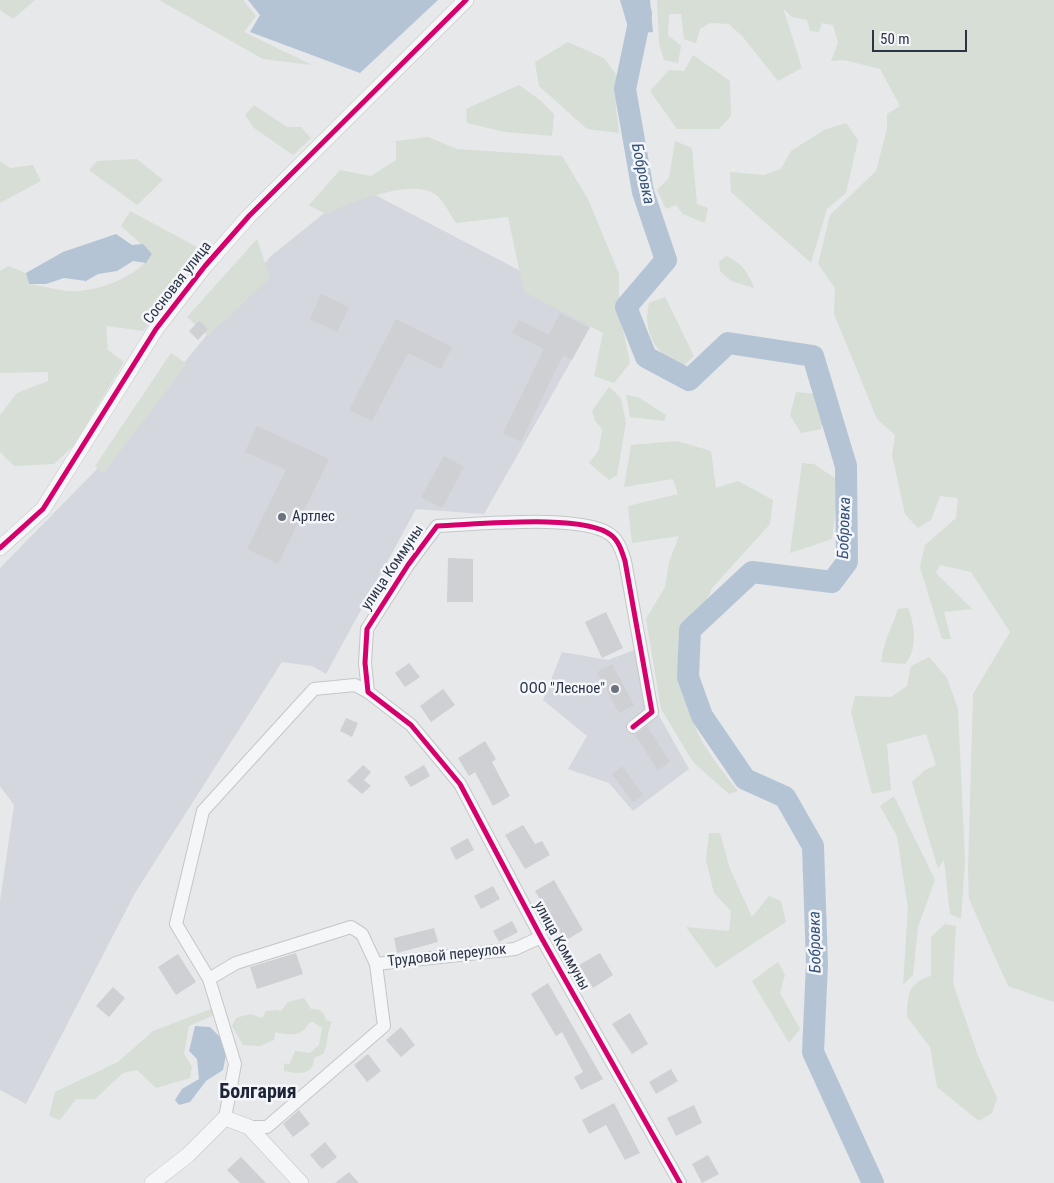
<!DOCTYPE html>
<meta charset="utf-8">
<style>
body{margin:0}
#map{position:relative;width:1054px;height:1183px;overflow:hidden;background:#e6e8ea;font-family:"Roboto Condensed",sans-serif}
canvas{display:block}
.scale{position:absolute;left:872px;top:30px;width:95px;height:22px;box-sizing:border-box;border:2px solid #2b3445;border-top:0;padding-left:6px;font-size:15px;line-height:18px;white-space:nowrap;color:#2b3445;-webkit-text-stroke:4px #f4f6f9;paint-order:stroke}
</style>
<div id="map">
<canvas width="1054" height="1183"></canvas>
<div class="scale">50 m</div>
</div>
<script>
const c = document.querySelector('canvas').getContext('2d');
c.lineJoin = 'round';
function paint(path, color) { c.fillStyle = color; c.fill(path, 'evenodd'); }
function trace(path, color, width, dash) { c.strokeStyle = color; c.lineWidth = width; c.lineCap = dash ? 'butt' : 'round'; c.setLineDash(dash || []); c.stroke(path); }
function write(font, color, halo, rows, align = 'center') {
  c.font = font + ' "Roboto Condensed",sans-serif'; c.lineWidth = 5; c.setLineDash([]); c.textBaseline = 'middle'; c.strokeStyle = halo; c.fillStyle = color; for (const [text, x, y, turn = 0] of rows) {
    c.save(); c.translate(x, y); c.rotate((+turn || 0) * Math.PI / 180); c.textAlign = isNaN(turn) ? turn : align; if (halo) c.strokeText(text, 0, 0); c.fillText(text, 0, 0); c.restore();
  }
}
const built = new Path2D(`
 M358,186L599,312L484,514L416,509L326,674L312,666L282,662L135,893L26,1104L0,1090V901L14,805L0,786V568L100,466L271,256Z
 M645,646L657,712L689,769L633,811L609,783L568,769L587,736L543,700L562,652L608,660Z`);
const green = new Path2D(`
 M0,0H35L13,19L0,10Z
 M159,0H243L256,16L244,32L312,65L263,59Z
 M657,0H1054V1002L1008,986L969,899L968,871L973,694L1010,632L971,572L940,565L936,573L972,609L944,612L951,639H942L920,567L925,545L956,518L958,498L940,496L931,520L918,528L905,514L892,455L895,435L877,419L834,314L835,288L818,264L830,215L876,171L887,129V114L900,106L880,69L844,60L831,61L838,43L833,25L822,23L819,32L810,31L807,20L792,17L783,8L802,68L778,81L743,37L729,24L710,23L700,29L696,43L684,39L681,14H669L668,35L681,46L678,63L664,60L659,43Z
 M568,42L604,58L620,80L616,107L619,133L587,129L539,86L535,62Z
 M693,55L730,81L731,116L719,129H677L650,91L669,70L684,71Z
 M519,85L540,100L554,114L552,136L505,132L467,123L466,109Z
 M254,105L287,127H301L311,138L293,155L254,128L245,115Z
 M846,123L858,140L846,193L827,209L811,263L731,192L730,172L764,175L781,169L791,151L824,130Z
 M428,137L457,149L562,156L588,199L619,274V310L630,363L614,383L594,376L603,333L524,292L508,217L456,223C450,214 443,200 435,194C410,178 351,203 326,214L309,205L340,170L371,176L396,160V141Z
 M675,141L692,148L697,204L708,208L705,223L683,214L676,205L666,209L657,190L669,178Z
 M137,159L163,180L137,205L89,170L97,161Z
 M0,161L10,168L33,165L41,181L0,203Z
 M130,211L197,247L144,331L106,326L108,350L124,362L73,446L54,464L14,466L0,452V415L17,393L48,381V372L0,373V271L8,266L26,273L29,284C44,286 62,292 76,291C102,290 138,276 152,254L121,226Z
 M257,239L270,278L208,336L187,317Z
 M726,256C742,263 748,272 754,288L731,281L720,271L719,262Z
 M665,297L694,356L683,366C656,356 642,332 649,303Z
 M171,353L187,364L103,474L95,466Z
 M609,387L621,398L626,423L617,475L609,480L589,463L599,450L602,429L595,421L592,411Z
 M796,392L817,394L824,413L821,429L801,433L790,415Z
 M626,395L638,397L666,415L664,421L630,417Z
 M677,441L711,451L716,488L738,481L773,500L770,524L712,588L704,607L681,625C682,668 683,714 708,751C717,765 728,778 738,791L729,794L693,762L661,709L646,619L665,587L669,562L679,536L632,543L628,506L678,494L673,479L624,487L631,445Z
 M802,463L814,464L839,481L832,539L790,553Z
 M908,608C915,625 918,650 905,664L881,662C883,643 892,627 898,609Z
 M929,657L947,678L958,709L965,861L961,919L950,914L944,860L938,869L912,782L925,770L936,765L926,734L887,744L891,790L872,794L851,712L855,696L891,697L907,686L911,666Z
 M894,796L935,880L918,927L913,975L903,985L908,908L897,836L880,806Z
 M709,833H720L730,869L752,917L769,896L781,901L786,922L716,968L686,927L729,931L731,911L714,893L706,860Z
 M945,924L956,926L953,983L978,1056L997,1098L992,1113L979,1121L937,1087L930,1047L907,1017C908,995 907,983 931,976V937Z
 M778,962L785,975L780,993L800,1029L789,1043L752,981Z
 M304,998L311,1009C320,1009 324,1011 326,1020L332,1022C326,1033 329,1043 323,1054L314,1058C314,1076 297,1074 284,1071V1063L289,1065L295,1051L310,1053L319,1045L322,1028L313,1022L309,1023C301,1038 288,1035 275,1032L274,1040L260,1046L243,1045L232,1026L236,1018L250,1014L262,1018L266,1011L278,1010L280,1012L288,1002Z
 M216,1007L214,1015L189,1026L184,1054L192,1067L190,1078L156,1088L137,1070L123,1073L95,1099H76L60,1120L49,1116L55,1092L118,1062L153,1031Z`);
const water = new Path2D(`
 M248,0H438L360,73L250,32L260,15Z
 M620,0H650L653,32L630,34Z
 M116,234L132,245L143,244L152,254L146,263L133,261L117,271L98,274L86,281L64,278L46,284H29L26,273L63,252Z
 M195,1026L210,1027L221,1038L227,1050L223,1070L206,1081L190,1102L179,1105L175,1100L182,1089L199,1079L197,1059L189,1051Z`);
const river = new Path2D(`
 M634,0L641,13L625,89L643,192L666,260L626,307L646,357L689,380L728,343L813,356L846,466L847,562L832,582L752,572L690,630L688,677L702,716L745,779L785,797L813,846L817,964L813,1052L873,1183`);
const building = new Path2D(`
 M321,294L349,307L337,332L310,319Z
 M560,313L589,328L572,360L563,355L521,442L503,433L544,349L512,333L519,320L549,335Z
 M396,319L452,347L441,369L408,353L372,421L349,410Z
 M199,321L208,329L198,340L189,331Z
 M257,426L329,459L278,564L247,549L286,470L245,452Z
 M444,456L464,467L442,508L421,497Z
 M448,558L473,559V602H447Z
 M606,612L623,648L602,658L585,622Z
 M409,663L420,677L405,687L395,673Z
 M612,664L634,705L619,713L597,672Z
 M443,689L455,705L431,722L420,706Z
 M346,718L358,723L352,737L340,731Z
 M647,726L670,762L658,770L635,735Z
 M485,741L496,759L492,762L510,796L493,806L475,772L469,776L458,758Z
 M363,765L371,772L364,780L371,786L362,794L347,781Z
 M424,765L430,776L411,787L404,777Z
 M622,766L643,795L633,802L612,774Z
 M523,825L535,844L542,841L550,855L525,869L505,835Z
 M468,838L474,850L456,860L450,848Z
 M554,880L583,930L565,941L535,891Z
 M493,886L500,899L481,909L474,896Z
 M512,921L518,932L499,942L493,931Z
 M434,928L438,942L397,953L394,938Z
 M296,953L303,974L257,989L250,967Z
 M600,953L613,975L593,988L579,965Z
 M178,954L196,982L176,995L158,967Z
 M548,983L603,1079L581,1090L574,1077L583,1072L562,1032L556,1036L531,994Z
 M113,987L125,998L109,1017L96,1006Z
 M630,1013L648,1044L632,1054L612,1024Z
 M401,1027L415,1045L401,1057L386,1040Z
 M368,1054L381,1071L367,1082L354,1065Z
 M671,1069L678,1081L656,1094L649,1082Z
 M614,1103L640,1153L625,1160L606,1125L589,1134L582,1120Z
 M694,1105L702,1123L676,1136L667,1118Z
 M299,1110L310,1124L293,1137L283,1124Z
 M325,1142L337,1157L322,1169L310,1155Z
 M708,1155L719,1174L702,1183L692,1164Z
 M241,1157L266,1183H240L227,1170Z
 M349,1172L359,1183H335Z`);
const minor = new Path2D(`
 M633,727L652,712L625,561C622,552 619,541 611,535C583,513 474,525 437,526L408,565L367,629L365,663L368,692L411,725L460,784L541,937L680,1183
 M209,979L176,924L203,811L314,689L355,685L368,692
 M225,1118L235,1064L209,979L236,963L351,927L362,934L376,964
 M249,1127H267L384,1026L376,964L515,949L541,937`);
const tertiary = new Path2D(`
 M0,548L43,509L156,329L205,266L249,216L466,0
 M152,1183L188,1155L225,1118L249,1127L301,1183`);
const cycleway = new Path2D(`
 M0,548L43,509L156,329L205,266L249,216L466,0
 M633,727L652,712L625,561C622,552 619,541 611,535C583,513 474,525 437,526L408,565L367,629L365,663L368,692L411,725L460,784L541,937L680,1183`);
const markers = [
 [282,517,5,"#6c737f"],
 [615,689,5,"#6c737f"]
];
const streetNames = [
 ["Сосновая улица",178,283,-52],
 ["улица Коммуны",393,568,-56],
 ["улица Коммуны",561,946,61],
 ["Трудовой переулок",447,956,-6]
];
const poiNames = [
 ["Артлес",292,517],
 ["ООО \"Лесное\"",605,689,"right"]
];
const waterNames = [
 ["Бобровка",642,174,78],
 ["Бобровка",845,528,-88],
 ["Бобровка",816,942,-91]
];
const districtNames = [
 ["Болгария",258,1093]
];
paint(built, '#d4d7dd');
paint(green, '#d6ded6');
paint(water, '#b4c4d5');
trace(river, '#b4c4d5', 22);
paint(building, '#ced0d3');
trace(minor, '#c4c6c8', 14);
trace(tertiary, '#c4c6c8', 16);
trace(minor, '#f5f6f7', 12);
trace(tertiary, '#f5f6f7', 15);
trace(cycleway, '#d6006c', 5);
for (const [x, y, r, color] of markers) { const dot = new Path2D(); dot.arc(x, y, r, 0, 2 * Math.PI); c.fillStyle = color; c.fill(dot); trace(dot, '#f4f6f9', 2); }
write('15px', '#2b3445', '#f4f6f9', streetNames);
write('15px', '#2b3445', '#f4f6f9', poiNames, 'left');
write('italic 16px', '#34527a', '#f4f6f9', waterNames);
write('bold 20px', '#1d2536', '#f4f6f9', districtNames);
</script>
